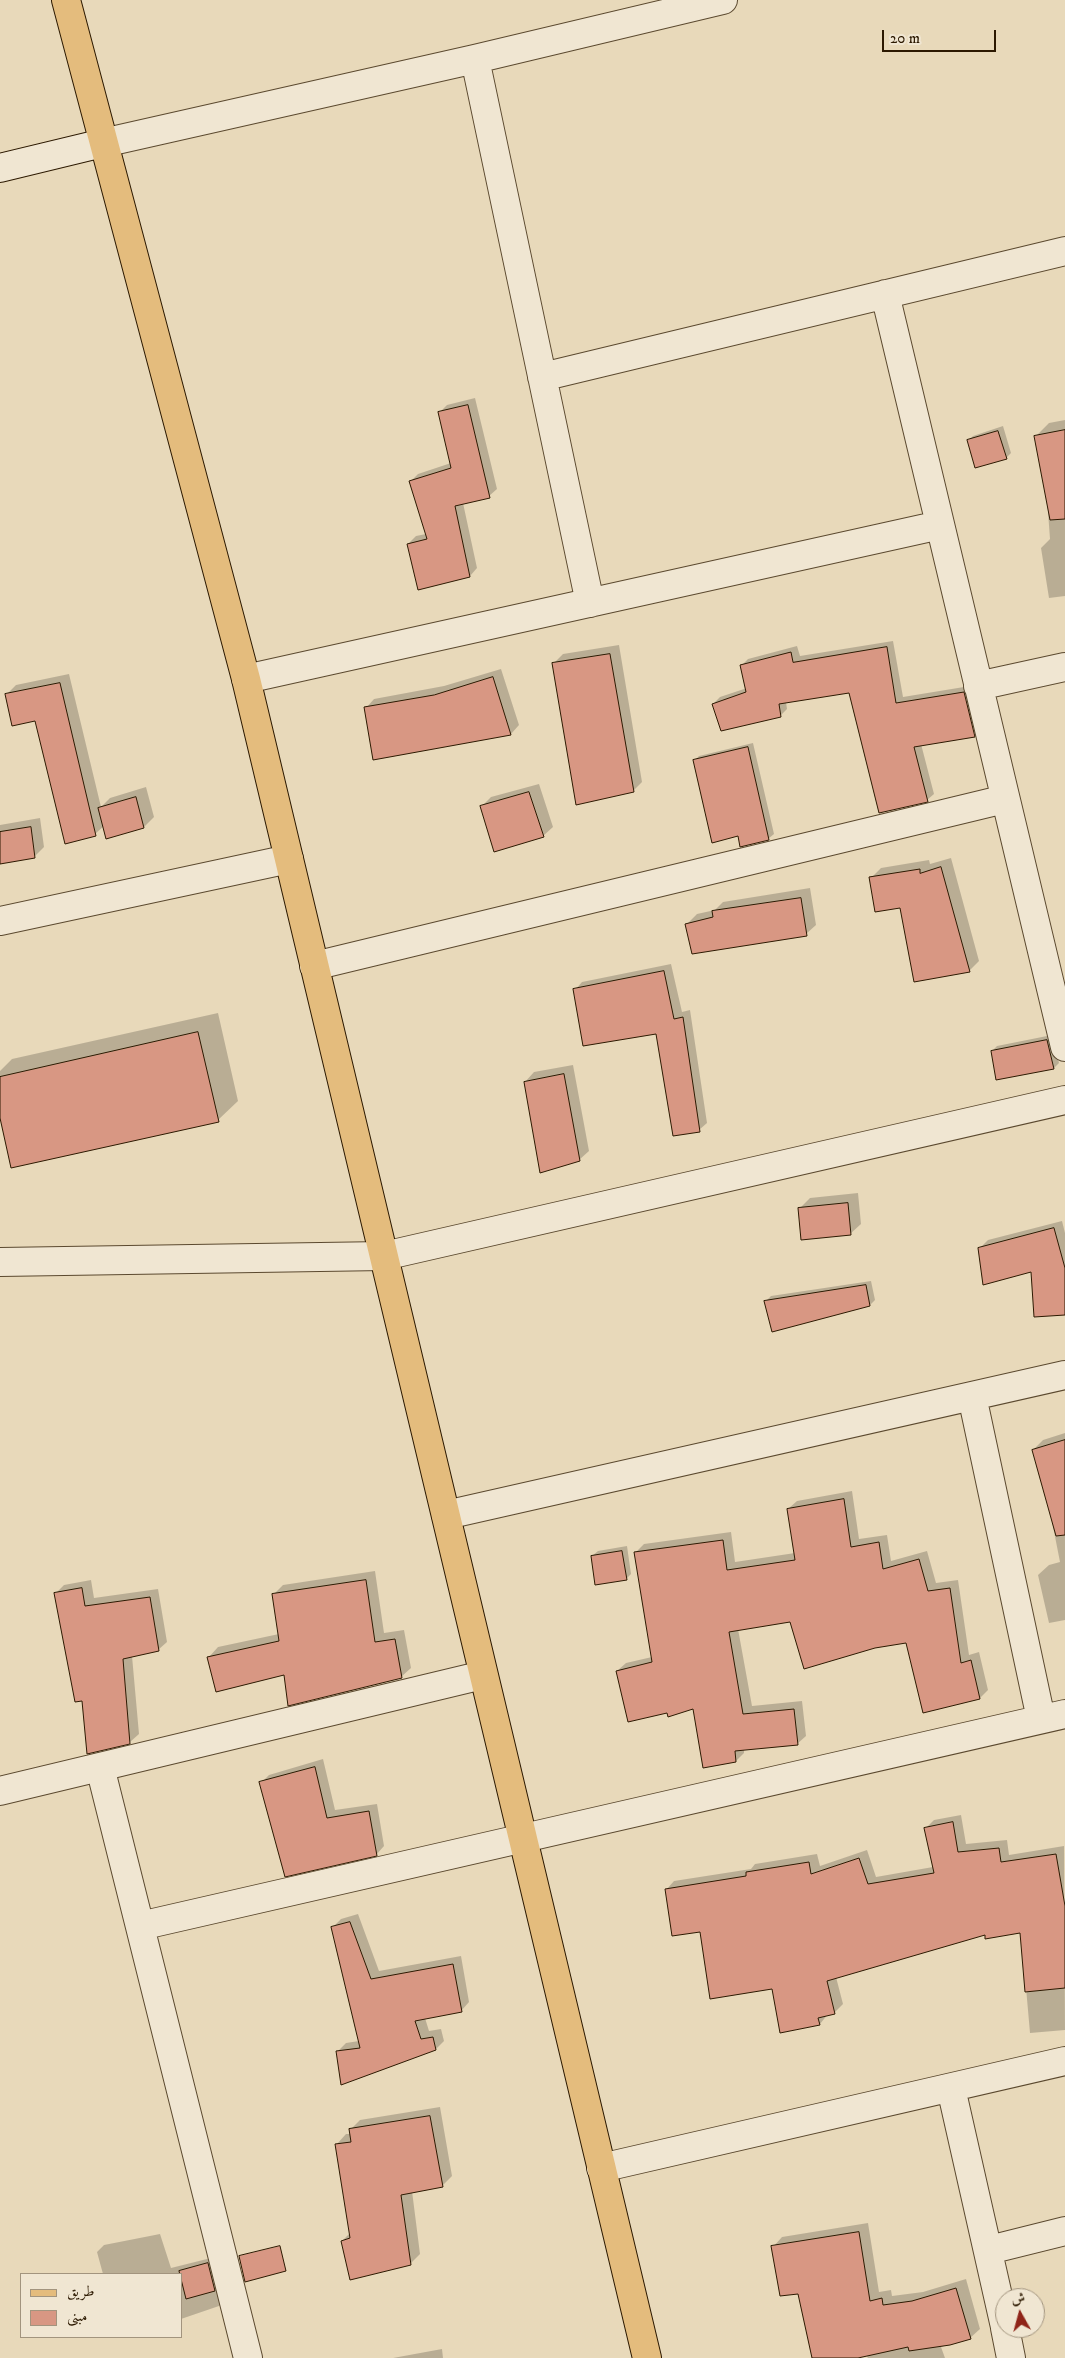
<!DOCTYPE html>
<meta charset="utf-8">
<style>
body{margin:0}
#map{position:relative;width:1065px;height:2358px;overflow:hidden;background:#e8d9ba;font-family:"IM FELL DW Pica",Amiri,serif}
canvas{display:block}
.legend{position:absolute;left:20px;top:2273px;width:162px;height:65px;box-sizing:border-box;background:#f0e6d2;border:1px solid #a2947e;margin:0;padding:6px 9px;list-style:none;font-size:15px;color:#2c1901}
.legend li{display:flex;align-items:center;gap:10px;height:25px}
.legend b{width:25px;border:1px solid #a2947e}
.north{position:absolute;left:995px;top:2288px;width:50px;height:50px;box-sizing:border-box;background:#f0e6d2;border:1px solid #a2947e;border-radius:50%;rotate:353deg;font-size:14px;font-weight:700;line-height:20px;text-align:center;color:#2c1901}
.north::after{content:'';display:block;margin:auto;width:18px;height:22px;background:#8f2418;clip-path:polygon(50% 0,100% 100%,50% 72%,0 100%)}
.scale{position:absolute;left:882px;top:30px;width:114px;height:22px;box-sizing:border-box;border:2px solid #2c1901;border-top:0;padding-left:6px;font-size:15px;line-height:18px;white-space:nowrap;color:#2c1901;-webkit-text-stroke:4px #f0e6d2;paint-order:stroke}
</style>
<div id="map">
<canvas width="1065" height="2358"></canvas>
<ul class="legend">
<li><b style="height:6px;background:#e4bc7d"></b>طريق</li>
<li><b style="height:14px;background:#d89783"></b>مبنى</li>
</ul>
<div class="north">ش</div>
<div class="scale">20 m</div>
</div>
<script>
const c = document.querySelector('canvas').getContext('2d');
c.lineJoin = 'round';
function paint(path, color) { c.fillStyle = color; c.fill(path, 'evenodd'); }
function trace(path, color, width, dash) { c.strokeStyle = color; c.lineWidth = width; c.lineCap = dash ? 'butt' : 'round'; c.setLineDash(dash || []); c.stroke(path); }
const shadow = new Path2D(`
 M475,398L497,489L489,496L463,503L477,568L470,576L408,544L416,536L426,534L411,481L418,474L451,463L439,413L447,405Z
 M1065,420V596L1049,598L1041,548L1050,539L1047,498L1035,437L1049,423Z
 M1003,426L1011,453L1006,458L968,441L973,436Z
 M893,641L903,697L970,686L980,727L974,734L921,744L934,794L927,800L849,692L786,702L787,709L780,716L713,704L720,697L747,688L741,666L748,659L797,646L800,656Z
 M619,645L642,782L633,791L553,664L563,654Z
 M501,669L519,725L511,734L366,708L374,699L444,686Z
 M69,674L101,807L110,798L146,787L154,817L144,827L107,837L104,826L95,834L36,720L6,695L16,685Z
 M753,743L774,834L768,839L738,835L694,761L699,756Z
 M539,784L553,827L543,836L482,806L491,797Z
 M40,818L44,847L34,857L0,863V825Z
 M951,858L979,961L969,971L871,878L881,868L929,860L930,864Z
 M810,888L816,925L806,934L687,924L697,914L715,910L723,902Z
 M671,964L682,1012L690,1010L707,1123L699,1130L657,1032L575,990L582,982Z
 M218,1013L238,1101L218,1120L0,1113V1071L12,1059Z
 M1052,1035L1059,1063L1054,1068L992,1051L997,1046Z
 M573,1065L589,1151L579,1160L525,1082L534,1072Z
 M858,1193L861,1224L850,1234L800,1208L810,1198Z
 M1062,1221L1065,1233V1314L1032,1271L980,1248L988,1240Z
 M871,1281L875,1300L870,1305L766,1301L771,1296Z
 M1065,1433V1620L1049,1623L1038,1575L1049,1565L1060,1562L1048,1501L1033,1450L1043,1440Z
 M852,1491L859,1539L887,1535L891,1561L927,1551L936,1583L958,1580L969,1655L979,1652L988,1690L980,1698L907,1642L791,1620L738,1629L752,1706L802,1701L806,1736L797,1744L744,1749V1753L736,1761L694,1707L668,1712L617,1671L626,1663L652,1657L635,1553L644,1544L731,1532L735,1562L795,1553L788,1509L797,1501Z
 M627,1546L631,1574L626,1579L592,1556L598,1551Z
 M375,1571L384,1633L404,1630L411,1668L401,1677L285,1673L209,1657L218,1647L279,1634L273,1595L283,1585Z
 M91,1580L94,1598L158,1589L167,1642L158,1650L132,1656L139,1734L130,1742L55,1594L64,1585Z
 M323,1759L335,1810L377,1804L384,1846L376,1855L261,1783L269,1775Z
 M961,1815L966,1844L1007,1840L1009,1855L1064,1846L1065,2030L1030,2033L1021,1931L986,1934L836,1977L843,2004L834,2013L828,2014L820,2024L701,1931L666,1890L674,1881L751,1869L755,1864L817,1854L820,1866L867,1850L876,1877L933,1867L926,1828L934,1820Z
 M358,1914L379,1971L461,1956L469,2002L461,2011L425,2018L429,2031L441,2029L444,2041L436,2049L337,2052L346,2043L359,2041L332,1928L341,1919Z
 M440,2107L452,2176L442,2186L412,2191L420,2254L410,2264L342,2241L351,2232L336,2145L346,2134H351L350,2130L360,2120Z
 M868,2223L879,2292L891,2290L892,2296L923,2292L966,2279L980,2329L970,2338L941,2347L945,2358H868L866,2355L853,2358H813L799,2292L773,2247L782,2237Z
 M160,2234L171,2268L215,2257L226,2299L219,2306L181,2319V2274H103L97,2252L104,2245Z
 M442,2349L443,2358H393Z`);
const building = new Path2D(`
 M468,405L490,498L455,506L470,577L418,590L407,544L427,539L409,481L451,468L438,412Z
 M1065,430V519L1050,520L1034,436Z
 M998,431L1007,459L975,468L967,440Z
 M887,647L896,703L964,692L975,737L914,747L928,802L879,813L849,693L779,704L781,717L721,731L712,704L746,692L740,665L791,652L793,662Z
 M610,654L634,792L576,805L552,663Z
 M493,677L511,735L373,760L364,707L434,695Z
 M60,683L96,836L65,844L35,721L12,726L5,694Z
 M748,747L769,840L740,847L738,836L712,843L693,760Z
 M529,792L544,837L494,852L480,806Z
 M136,797L144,828L106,839L98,808Z
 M31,827L35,858L0,864V832Z
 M941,867L970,972L914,982L900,908L875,912L869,877L920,869V873Z
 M801,898L807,936L692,954L685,924L713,917L712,911Z
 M664,971L674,1019L683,1017L700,1132L673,1136L656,1034L583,1046L573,989Z
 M198,1032L219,1122L11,1168L0,1118V1077Z
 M1047,1040L1054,1069L996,1080L991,1051Z
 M564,1074L580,1161L540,1173L524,1082Z
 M848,1203L851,1235L801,1240L798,1208Z
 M1054,1228L1065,1268V1315L1034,1317L1031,1272L983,1285L978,1248Z
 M866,1285L870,1306L772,1332L764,1301Z
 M1065,1440V1535L1056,1536L1032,1450Z
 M844,1499L851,1547L879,1542L883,1569L919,1559L928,1591L950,1588L961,1663L971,1660L980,1699L923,1713L906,1643L875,1648L804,1669L790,1622L729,1632L743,1714L794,1709L798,1745L735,1751L736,1762L703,1768L693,1709L668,1717L667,1713L628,1722L616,1671L652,1662L634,1552L723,1540L727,1570L795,1560L787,1509Z
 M622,1551L627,1580L595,1585L591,1556Z
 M366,1580L375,1642L395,1639L402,1678L288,1706L284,1675L216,1692L207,1657L279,1641L272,1594Z
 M82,1588L85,1606L150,1597L159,1651L123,1659L130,1744L87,1754L82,1701L75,1702L54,1593Z
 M315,1767L327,1818L369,1811L377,1856L285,1877L259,1782Z
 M953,1822L958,1852L999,1848L1001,1862L1056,1854L1065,1906V1988L1025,1992L1020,1933L985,1939V1935L827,1981L835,2014L818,2018L820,2025L780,2033L772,1989L710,1999L700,1932L672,1936L665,1889L746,1876V1872L809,1862L811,1874L859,1858L868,1884L934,1873L924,1828Z
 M350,1922L371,1979L453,1964L462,2012L415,2021L421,2039L433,2037L436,2050L341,2085L336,2051L360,2048L331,1927Z
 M430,2116L443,2187L401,2195L411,2265L350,2280L341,2241L350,2238L335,2144L351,2142L349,2129Z
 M859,2232L870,2301L882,2298L883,2305L912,2301L956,2288L971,2339L950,2345L909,2351L908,2347L858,2358H812L798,2294L780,2296L771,2246Z
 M280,2246L286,2271L245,2282L239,2256Z
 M208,2263L215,2291L186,2299L179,2271Z`);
const street = new Path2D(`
 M475,59L590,603
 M103,143L475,59L723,0
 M885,294L1065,1047
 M542,377L1065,251
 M246,679L940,525
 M978,686L1065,667
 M0,921L289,859
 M314,966L1005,799
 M0,1262L384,1256L1065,1100
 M972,1396L1041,1719
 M446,1515L1065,1375
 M100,1767L248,2358
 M0,1791L483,1675
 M140,1926L1065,1714
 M951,2088L1005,2327
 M601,2168L1065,2061
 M989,2250L1065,2231
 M1005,2328L1011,2358`);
const secondary = new Path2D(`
 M0,168L103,143`);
const primary = new Path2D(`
 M66,0L246,679L647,2358`);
paint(shadow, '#0003');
paint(building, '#d89783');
trace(building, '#2c1901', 1);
trace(street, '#5b492f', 30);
trace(secondary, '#2c1901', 30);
trace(primary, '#2c1901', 30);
trace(street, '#f0e6d2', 28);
trace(secondary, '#f0e6d2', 28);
trace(primary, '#e4bc7d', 28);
</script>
